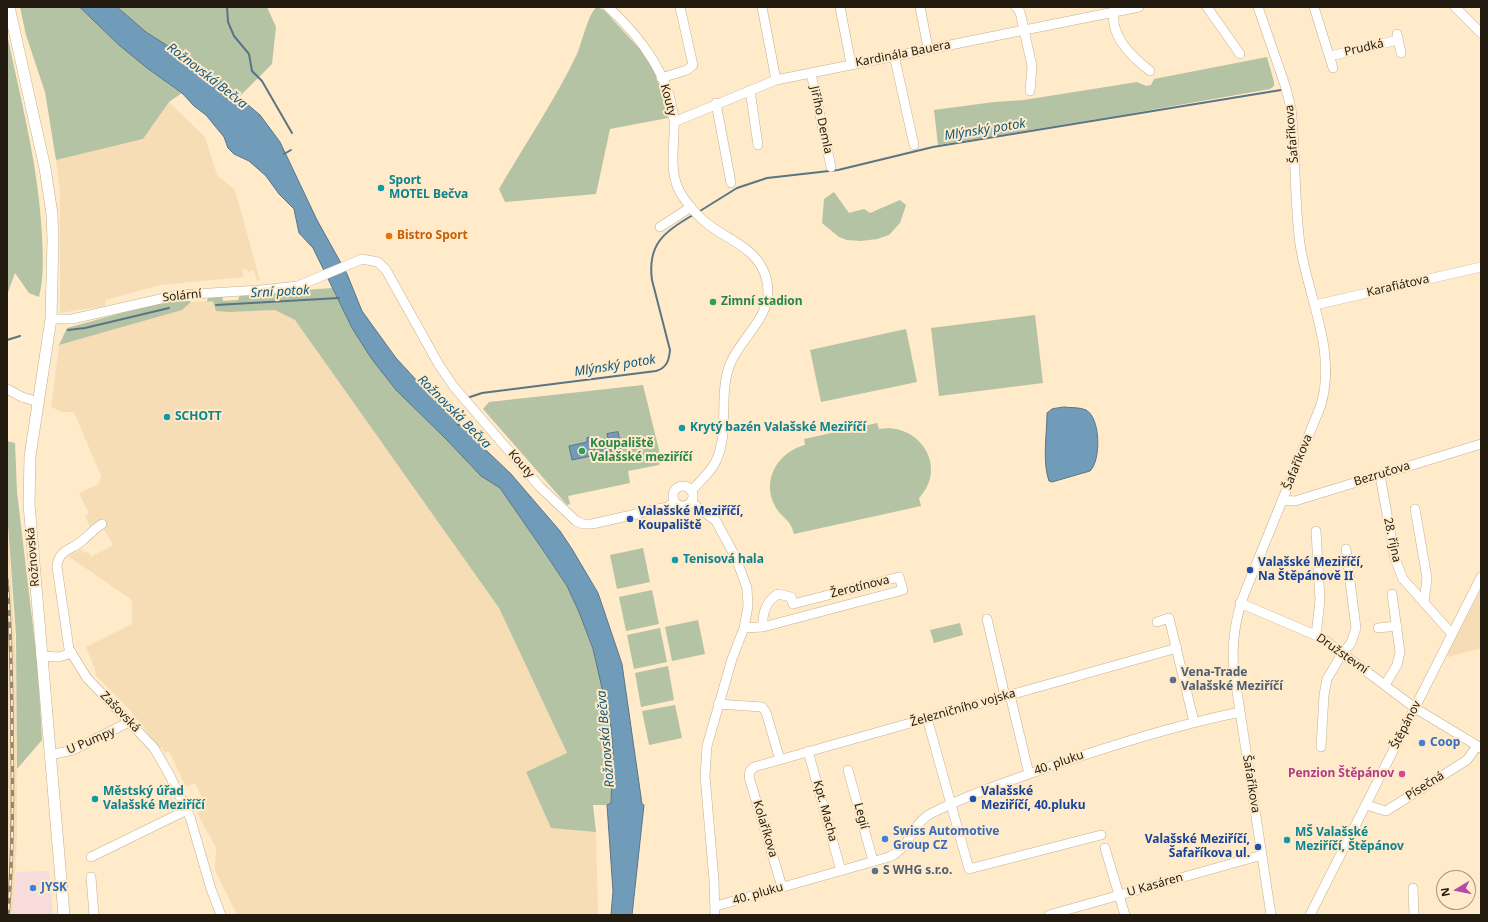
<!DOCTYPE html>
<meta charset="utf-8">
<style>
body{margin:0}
#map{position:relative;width:1488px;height:922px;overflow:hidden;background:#ffeac9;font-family:"Noto Sans",sans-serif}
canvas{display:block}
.frame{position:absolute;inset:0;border:8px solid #231b0f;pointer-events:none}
.north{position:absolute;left:1436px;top:870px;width:40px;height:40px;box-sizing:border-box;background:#ffeac9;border:1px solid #a7977f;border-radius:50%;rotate:260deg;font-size:11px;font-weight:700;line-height:16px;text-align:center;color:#231b0f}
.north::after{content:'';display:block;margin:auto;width:14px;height:18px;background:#b249ab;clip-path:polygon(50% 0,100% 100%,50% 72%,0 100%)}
</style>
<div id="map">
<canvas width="1488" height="922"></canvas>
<div class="frame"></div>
<div class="north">N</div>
</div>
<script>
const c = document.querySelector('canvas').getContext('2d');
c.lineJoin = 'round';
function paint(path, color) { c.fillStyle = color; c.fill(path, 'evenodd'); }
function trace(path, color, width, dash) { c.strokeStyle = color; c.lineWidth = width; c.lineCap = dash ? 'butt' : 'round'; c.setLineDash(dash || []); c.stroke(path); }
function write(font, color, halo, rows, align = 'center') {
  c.font = font + ' "Noto Sans",sans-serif'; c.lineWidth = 4; c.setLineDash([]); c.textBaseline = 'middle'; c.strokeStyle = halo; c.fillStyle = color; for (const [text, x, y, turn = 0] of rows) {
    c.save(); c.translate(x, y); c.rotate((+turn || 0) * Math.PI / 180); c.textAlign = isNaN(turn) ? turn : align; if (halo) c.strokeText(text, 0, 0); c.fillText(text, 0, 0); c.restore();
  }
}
const commercial = new Path2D(`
 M49,871L53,915H13L16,872Z`);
const built = new Path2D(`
 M169,102L205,137L217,175L235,190L260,280L257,281L254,270L248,272L247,269L242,270L244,277L160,285L106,300L105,306L60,313V192L56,160L143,139Z
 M213,301L230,312L275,310L295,320L499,608L567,753L526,772L551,827L596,832L598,915H237L215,870L216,848L197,813L207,808L195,783L186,787L169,751L165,753L162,747L159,748L129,709L96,676L95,669L86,647L132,624V600L68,556L82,549L84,553L88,552L91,557L113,545L101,524L100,522L90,527L85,516L89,514L79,493L99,484L101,476L74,412H62L51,407L59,345L182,310L191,302Z
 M7,511L16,662L17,837L13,915H7Z
 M1481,589V648L1448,657L1447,655Z`);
const green = new Path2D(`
 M20,7H80C113,39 145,67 182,93L169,102L143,139L56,160L45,92L26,35Z
 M117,7H267L276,27L272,64L239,97L213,75L146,32Z
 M597,7L604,10L646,56L656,74L668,118L610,129L596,194L505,202L499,189C525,144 555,100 577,54C582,43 589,11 597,7Z
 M7,34C21,101 39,168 42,236C43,258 44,277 39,297L29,293L15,273L7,295Z
 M1267,57L1274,82V86L1270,89L1122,115L938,145L934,110L994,102L1024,100L1137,82L1146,86L1151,85L1154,79Z
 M834,192L849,213L864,209L870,213L900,200L906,205L900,223L889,235L877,239L861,241L847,240L839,237L822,223L824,199Z
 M332,288L352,328L371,358L396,390L446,439L481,476L500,488L567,586L579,612L593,650L604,692L613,751L611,803L607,805H593L596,832L551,828L526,772L567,753L499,608L295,320L275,310L230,312L216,311L213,301L207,302L208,297L222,295L223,301L238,300L240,295Z
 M184,298L191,302L182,310L59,345L67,328L165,301Z
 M1035,315L1043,383L939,396L931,328Z
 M906,329L917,382L821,402L810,350Z
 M643,385L661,458L659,465L628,471L630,483L568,496L570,504L567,505L483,409L489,402Z
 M877,423L879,429C919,422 949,467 919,498L921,506L794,534C790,518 782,519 775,506C761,480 778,452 805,445L804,439Z
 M7,441L15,443L17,492L38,669L42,740L17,769L16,635L7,511Z
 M643,548L650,582L617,589L610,555Z
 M652,590L659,624L626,631L619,597Z
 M698,620L705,654L672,661L665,627Z
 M960,623L963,635L934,643L930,630Z
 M660,628L667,662L634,669L627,635Z
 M668,666L674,700L641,707L635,673Z
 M675,705L682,738L649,745L642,711Z`);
const water = new Path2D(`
 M80,7H117L146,32L213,75L260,115L280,142L317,220L347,274L362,311L396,358L442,408L511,474L560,531L572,549L598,593L622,664L642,804L644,805L632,915H611L613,891L607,805L611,803L613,751L611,727L593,649L579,612L567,586L547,556L500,488L481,476L446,439L396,390L371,358L352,328L313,248L299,233L294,209L279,194L266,176L249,161L234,154L228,148L224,137L206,115L194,106L182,93L147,68L119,45Z
 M1064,407C1070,408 1080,407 1086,410C1101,418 1101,461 1090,471L1052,482L1049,481C1042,461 1047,434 1047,413L1052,409Z
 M618,432L624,458L600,462L595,441L608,438L607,434Z
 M592,437L596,455L572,460L569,446L587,442V438Z`);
const stream = new Path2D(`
 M227,7L228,22L234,36L249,54L252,71L262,81L292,133
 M284,154L291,150
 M700,211L737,188L767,178L838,170L933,147L1281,90
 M216,305L339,298
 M68,330L85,328L169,308
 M7,340L20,336
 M467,398L482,393L656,371C667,368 669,360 670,350L652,280C647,244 665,231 693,215
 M458,425L463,411`);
const minor = new Path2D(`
 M608,7C640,36 671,77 674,122C675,143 669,168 678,188C684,201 698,217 709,225C732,242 761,250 767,282C774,315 743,335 731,362C717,393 731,432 715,463C709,474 699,482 691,491
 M762,7L776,80
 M840,7L851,64
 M920,7L928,48
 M1016,7L1020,12L1032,66L1030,91
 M1114,7C1109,36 1130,55 1150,71
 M1207,7L1240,54
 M1258,7L1285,85L1291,108C1296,153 1294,199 1300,244C1308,298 1337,351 1321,405L1245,592C1235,618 1231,643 1234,672L1271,915
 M1314,7L1333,68
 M1455,7L1481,33
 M1397,34L1401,53
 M894,55L914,145
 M1330,56L1398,40
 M811,73L831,167
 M661,78L687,70L693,65L680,7
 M750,90L758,145
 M716,103L731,183
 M674,122L776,80L1139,7
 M660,227L691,207
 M1315,305L1481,267
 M51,319H72L178,295L260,290L298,286L362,259L378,262L386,270L439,365L454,387L540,487L576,521L583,524H592L667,507L675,502
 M7,389L22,397L38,402
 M1380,475L1395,559L1403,579L1452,634
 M673 496a10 10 0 1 1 20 0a10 10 0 1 1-20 0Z
 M1282,500L1295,501L1481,444
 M691,502L716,521L736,558L747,588L748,606L744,628L732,659L707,746L705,776L714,880L715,915
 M1415,509L1427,578L1424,603
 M102,524C94,529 89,535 82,541C71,550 58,550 57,567L69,649L87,678L154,748L169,774L190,817L211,889L221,915
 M1316,531L1320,600L1316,635
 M1240,603L1322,638L1415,708L1481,748
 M987,619L1005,696
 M1157,622L1169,618L1194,722
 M744,628L763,627L903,590L899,577L793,604L791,597L778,594C766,601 762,614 763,627
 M1378,628L1397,626
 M41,656L59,657L72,653
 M1385,685L1397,665L1400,652L1392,594
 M1010,695L1029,774
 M718,704L762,707L766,712L780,760
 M927,718L969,869L1101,835
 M1321,747L1324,695L1327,679L1340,657L1351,643L1356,628L1346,549
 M808,751L841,871
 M50,755L73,750L129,722
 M848,770L873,861
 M1366,805L1386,811L1467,760L1477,746
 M1105,848L1125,915
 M91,857L187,810
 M91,877L94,915
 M782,887L749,777L750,771L754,767L1177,648
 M1413,888L1414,915
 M716,906L889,857C912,847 911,823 932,813C972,793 1015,779 1057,764C1117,744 1177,725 1240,712
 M1049,915L1262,855
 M1310,915L1481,577`);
const major = new Path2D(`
 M9,7L45,168L52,214L53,240L51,319L30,456L29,504L64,915`);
const rail = new Path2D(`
 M7,580C11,634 12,688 12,742C13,800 13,857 8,915`);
const markers = [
 [381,188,4,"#0f9aa8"],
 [389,236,4,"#e8710a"],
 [713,302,4,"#2e9e5b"],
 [167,417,4,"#0f9aa8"],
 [682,428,4,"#0f9aa8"],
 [582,451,4,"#2e9e5b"],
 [630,519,4,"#1a4fb4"],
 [675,560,4,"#0f9aa8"],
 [1250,570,4,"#1a4fb4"],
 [1173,680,4,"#5c6f8a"],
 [1422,743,4,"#3f7fe0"],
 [1402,774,4,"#d1479c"],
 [95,799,4,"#0f9aa8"],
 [973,799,4,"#1a4fb4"],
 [885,839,4,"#3f7fe0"],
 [1287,840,4,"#0f9aa8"],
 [1258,847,4,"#1a4fb4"],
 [875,871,4,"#5c6f8a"],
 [33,888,4,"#3f7fe0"]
];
const streetNames = [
 ["Prudká",1364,48,-13],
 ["Kardinála Bauera",903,54,-11],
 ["Kouty",668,100,75],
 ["Jiřího Demla",821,120,78],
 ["Šafaříkova",1292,134,-95],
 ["Karafiátova",1398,286,-13],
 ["Solární",182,296,-6],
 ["Šafaříkova",1298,462,-68],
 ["Kouty",521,464,49],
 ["Bezručova",1382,474,-17],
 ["28. října",1392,540,78],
 ["Rožnovská",33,557,-95],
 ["Žerotínova",860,587,-14],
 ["Družstevní",1342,654,35],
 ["Železničního vojska",963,708,-16],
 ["Zašovská",120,712,46],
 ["Štěpánov",1406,725,-63],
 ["U Pumpy",91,741,-23],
 ["40. pluku",1059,763,-19],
 ["Šafaříkova",1251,784,81],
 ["Písečná",1425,786,-32],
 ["Kpt. Macha",825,811,75],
 ["Legií",861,816,75],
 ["Kolaříkova",765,829,73],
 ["U Kasáren",1155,885,-16],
 ["40. pluku",758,894,-16]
];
const cultureNames = [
 ["Sport",389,181],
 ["MOTEL Bečva",389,195],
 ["SCHOTT",175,417],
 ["Krytý bazén Valašské Meziříčí",690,428],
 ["Tenisová hala",683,560],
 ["Městský úřad",103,792],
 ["Valašské Meziříčí",103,806],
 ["MŠ Valašské",1295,833],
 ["Meziříčí, Štěpánov",1295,847]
];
const foodNames = [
 ["Bistro Sport",397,236]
];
const leisureNames = [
 ["Zimní stadion",721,302],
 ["Koupaliště",590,444],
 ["Valašské meziříčí",590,458]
];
const transitNames = [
 ["Valašské Meziříčí,",638,512],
 ["Koupaliště",638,526],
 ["Valašské Meziříčí,",1258,563],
 ["Na Štěpánově II",1258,577],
 ["Valašské",981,792],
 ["Meziříčí, 40.pluku",981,806],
 ["Valašské Meziříčí,",1250,840,"right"],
 ["Šafaříkova ul.",1250,854,"right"]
];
const serviceNames = [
 ["Vena-Trade",1181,673],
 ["Valašské Meziříčí",1181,687],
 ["S WHG s.r.o.",883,871]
];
const shopNames = [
 ["Coop",1430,743],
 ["Swiss Automotive",893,832],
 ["Group CZ",893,846],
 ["JYSK",41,888]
];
const hotelNames = [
 ["Penzion Štěpánov",1394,774]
];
const waterNames = [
 ["Rožnovská Bečva",207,76,38],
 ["Mlýnský potok",985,130,-9],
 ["Srní potok",280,292,-3],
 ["Mlýnský potok",615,366,-9],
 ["Rožnovská Bečva",454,412,45],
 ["Rožnovská Bečva",606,739,-95]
];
paint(commercial, '#f7dcdb');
paint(built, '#f6ddb5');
paint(green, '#b3c3a4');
paint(water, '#709cb9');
trace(water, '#597586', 1);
trace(stream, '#597586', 2);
trace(minor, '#c4b091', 10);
trace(major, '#c4b091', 12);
trace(minor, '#fff', 9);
trace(major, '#fff', 11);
trace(rail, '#93856e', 3.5);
trace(rail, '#ffeac9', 2, [6]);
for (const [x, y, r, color] of markers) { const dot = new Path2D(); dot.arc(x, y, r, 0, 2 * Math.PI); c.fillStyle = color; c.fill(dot); trace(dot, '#ffeac9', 1.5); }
write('12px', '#231b0f', '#ffeac9', streetNames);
write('bold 12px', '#0d838f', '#ffeac9', cultureNames, 'left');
write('bold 12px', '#c56008', '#ffeac9', foodNames, 'left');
write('bold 12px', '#27864d', '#ffeac9', leisureNames, 'left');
write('bold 12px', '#164399', '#ffeac9', transitNames, 'left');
write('bold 12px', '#4e5e75', '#ffeac9', serviceNames, 'left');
write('bold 12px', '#366cbe', '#ffeac9', shopNames, 'left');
write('bold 12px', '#b23c85', '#ffeac9', hotelNames, 'right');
write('italic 13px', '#0c5a82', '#ffeac9', waterNames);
</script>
